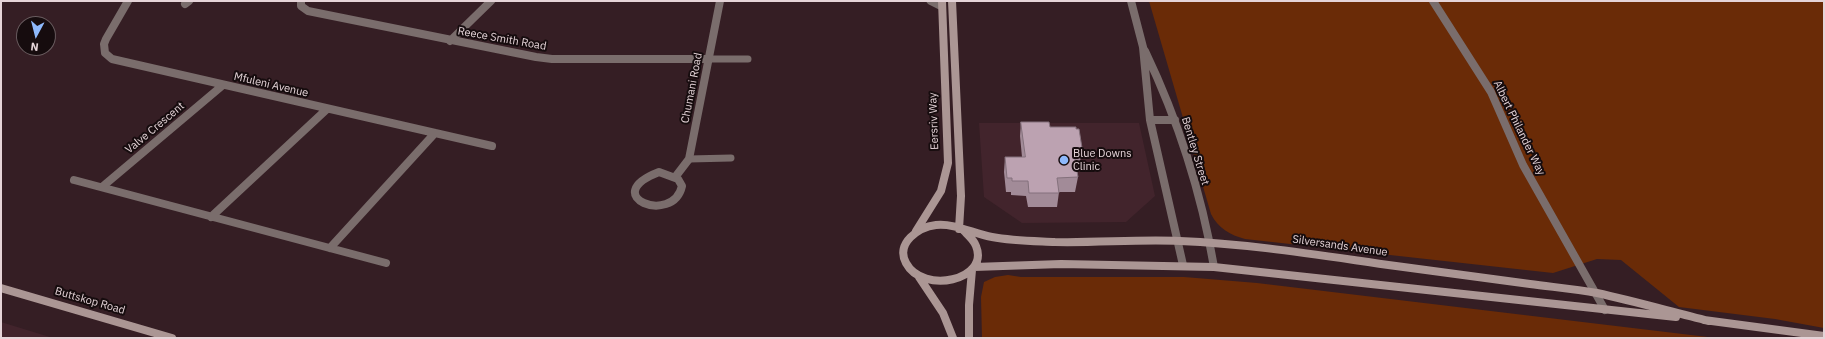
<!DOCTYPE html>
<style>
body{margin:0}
#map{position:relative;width:1825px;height:339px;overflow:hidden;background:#351e24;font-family:"IBM Plex Sans",sans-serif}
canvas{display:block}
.frame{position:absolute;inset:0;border:2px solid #e5d4d8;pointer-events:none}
.north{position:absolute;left:16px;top:16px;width:40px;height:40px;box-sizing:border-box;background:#160c0e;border:1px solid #695c5f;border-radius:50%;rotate:187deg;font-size:11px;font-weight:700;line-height:16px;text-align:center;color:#e5d4d8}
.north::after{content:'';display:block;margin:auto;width:14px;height:18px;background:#8eb9fc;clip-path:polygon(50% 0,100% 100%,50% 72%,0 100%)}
</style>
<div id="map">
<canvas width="1825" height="339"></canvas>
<div class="frame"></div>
<div class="north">N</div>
</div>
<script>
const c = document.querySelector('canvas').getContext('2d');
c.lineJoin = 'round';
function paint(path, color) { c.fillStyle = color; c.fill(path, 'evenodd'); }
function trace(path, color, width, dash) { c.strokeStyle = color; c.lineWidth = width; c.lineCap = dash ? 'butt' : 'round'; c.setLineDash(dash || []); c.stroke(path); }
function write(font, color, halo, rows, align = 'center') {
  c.font = font + ' "IBM Plex Sans",sans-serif'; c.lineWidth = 4; c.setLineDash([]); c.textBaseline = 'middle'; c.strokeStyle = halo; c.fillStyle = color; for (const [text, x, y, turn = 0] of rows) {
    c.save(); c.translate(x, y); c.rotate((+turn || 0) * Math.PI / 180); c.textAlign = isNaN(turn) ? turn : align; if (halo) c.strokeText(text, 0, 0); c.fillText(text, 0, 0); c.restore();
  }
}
const built = new Path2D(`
 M979,123H1139L1155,196L1126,222L1022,223L984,197Z
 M1,322L53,338H1Z`);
const green = new Path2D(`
 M1149,1H1824V328L1775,319L1679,307L1621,260L1597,259L1553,273L1245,239C1230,235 1218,228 1211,214Z
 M1008,275L1021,277H1184L1257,283L1716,338H982L981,297L984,282L995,277Z`);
const lane = new Path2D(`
 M930,1L942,7
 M709,59H748
 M689,159L731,158`);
const street = new Path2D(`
 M128,1L106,39L104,44L105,53L112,59L492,146
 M301,1V6L308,11L536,57L552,59H709
 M1131,1L1143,47L1150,120L1183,265
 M1433,1L1491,92L1523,165L1605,310
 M185,4L189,1
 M450,41L491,1
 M1145,51C1178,120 1201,191 1214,267
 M1150,120H1175
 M659,172L678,179L682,186C673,226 597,196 659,172Z
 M676,176L689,159L720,1
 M74,180L386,263
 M102,187L223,85
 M211,217L327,109
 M330,248L435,133`);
const secondary = new Path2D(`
 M952,1L961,196L959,229
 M916,231L941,191L948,163L942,1
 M964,231C968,235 974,240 976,246C990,280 923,295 906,263C895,243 919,227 936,225C955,223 974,234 992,237C1013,241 1034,241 1055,242C1097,243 1139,239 1180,241C1253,244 1324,256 1396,266C1440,272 1485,278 1530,284C1552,287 1575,289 1597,293C1634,301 1672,312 1709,321
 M974,267L1061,264L1214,267L1676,317
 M919,277L943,313L953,338
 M1,288L172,338
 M1704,320L1824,336
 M969,338V305L972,270`);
const wall = new Path2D(`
 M1021,122L1050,127L1082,148L1080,163H1075L1078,177L1075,192H1059L1057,207H1028L1026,196L1011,195V192H1006L1004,172L1005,157H1022L1020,136Z`);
const building = new Path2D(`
 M1021,122H1049L1050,127H1076V129H1079L1082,148H1073L1078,177L1057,178L1059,193H1029L1028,181H1012V178H1007L1005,157H1025Z`);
const markers = [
 [1064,160,5,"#8eb9fc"]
];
const streetNames = [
 ["Reece Smith Road",502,39,10],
 ["Mfuleni Avenue",271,85,13],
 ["Chumani Road",692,88,-79],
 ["Eersriv Way",934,121,-92],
 ["Valve Crescent",155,128,-40],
 ["Albert Philander Way",1519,128,64],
 ["Bentley Street",1195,151,73],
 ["Silversands Avenue",1340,246,8],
 ["Buttskop Road",90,301,16]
];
const poiNames = [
 ["Blue Downs",1073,154],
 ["Clinic",1073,167]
];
paint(built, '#42242c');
paint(green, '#6a2b07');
trace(lane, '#7a6d6c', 7);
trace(street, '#7a6d6c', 8);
trace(secondary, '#ab9694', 8);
paint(wall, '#a28b98');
paint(building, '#bca2b1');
trace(building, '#84717c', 1);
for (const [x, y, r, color] of markers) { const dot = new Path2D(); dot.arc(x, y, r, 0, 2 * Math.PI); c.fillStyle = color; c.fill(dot); trace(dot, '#160c0e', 1.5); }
write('11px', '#e5d4d8', '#160c0e', streetNames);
write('11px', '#e5d4d8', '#160c0e', poiNames, 'left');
</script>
